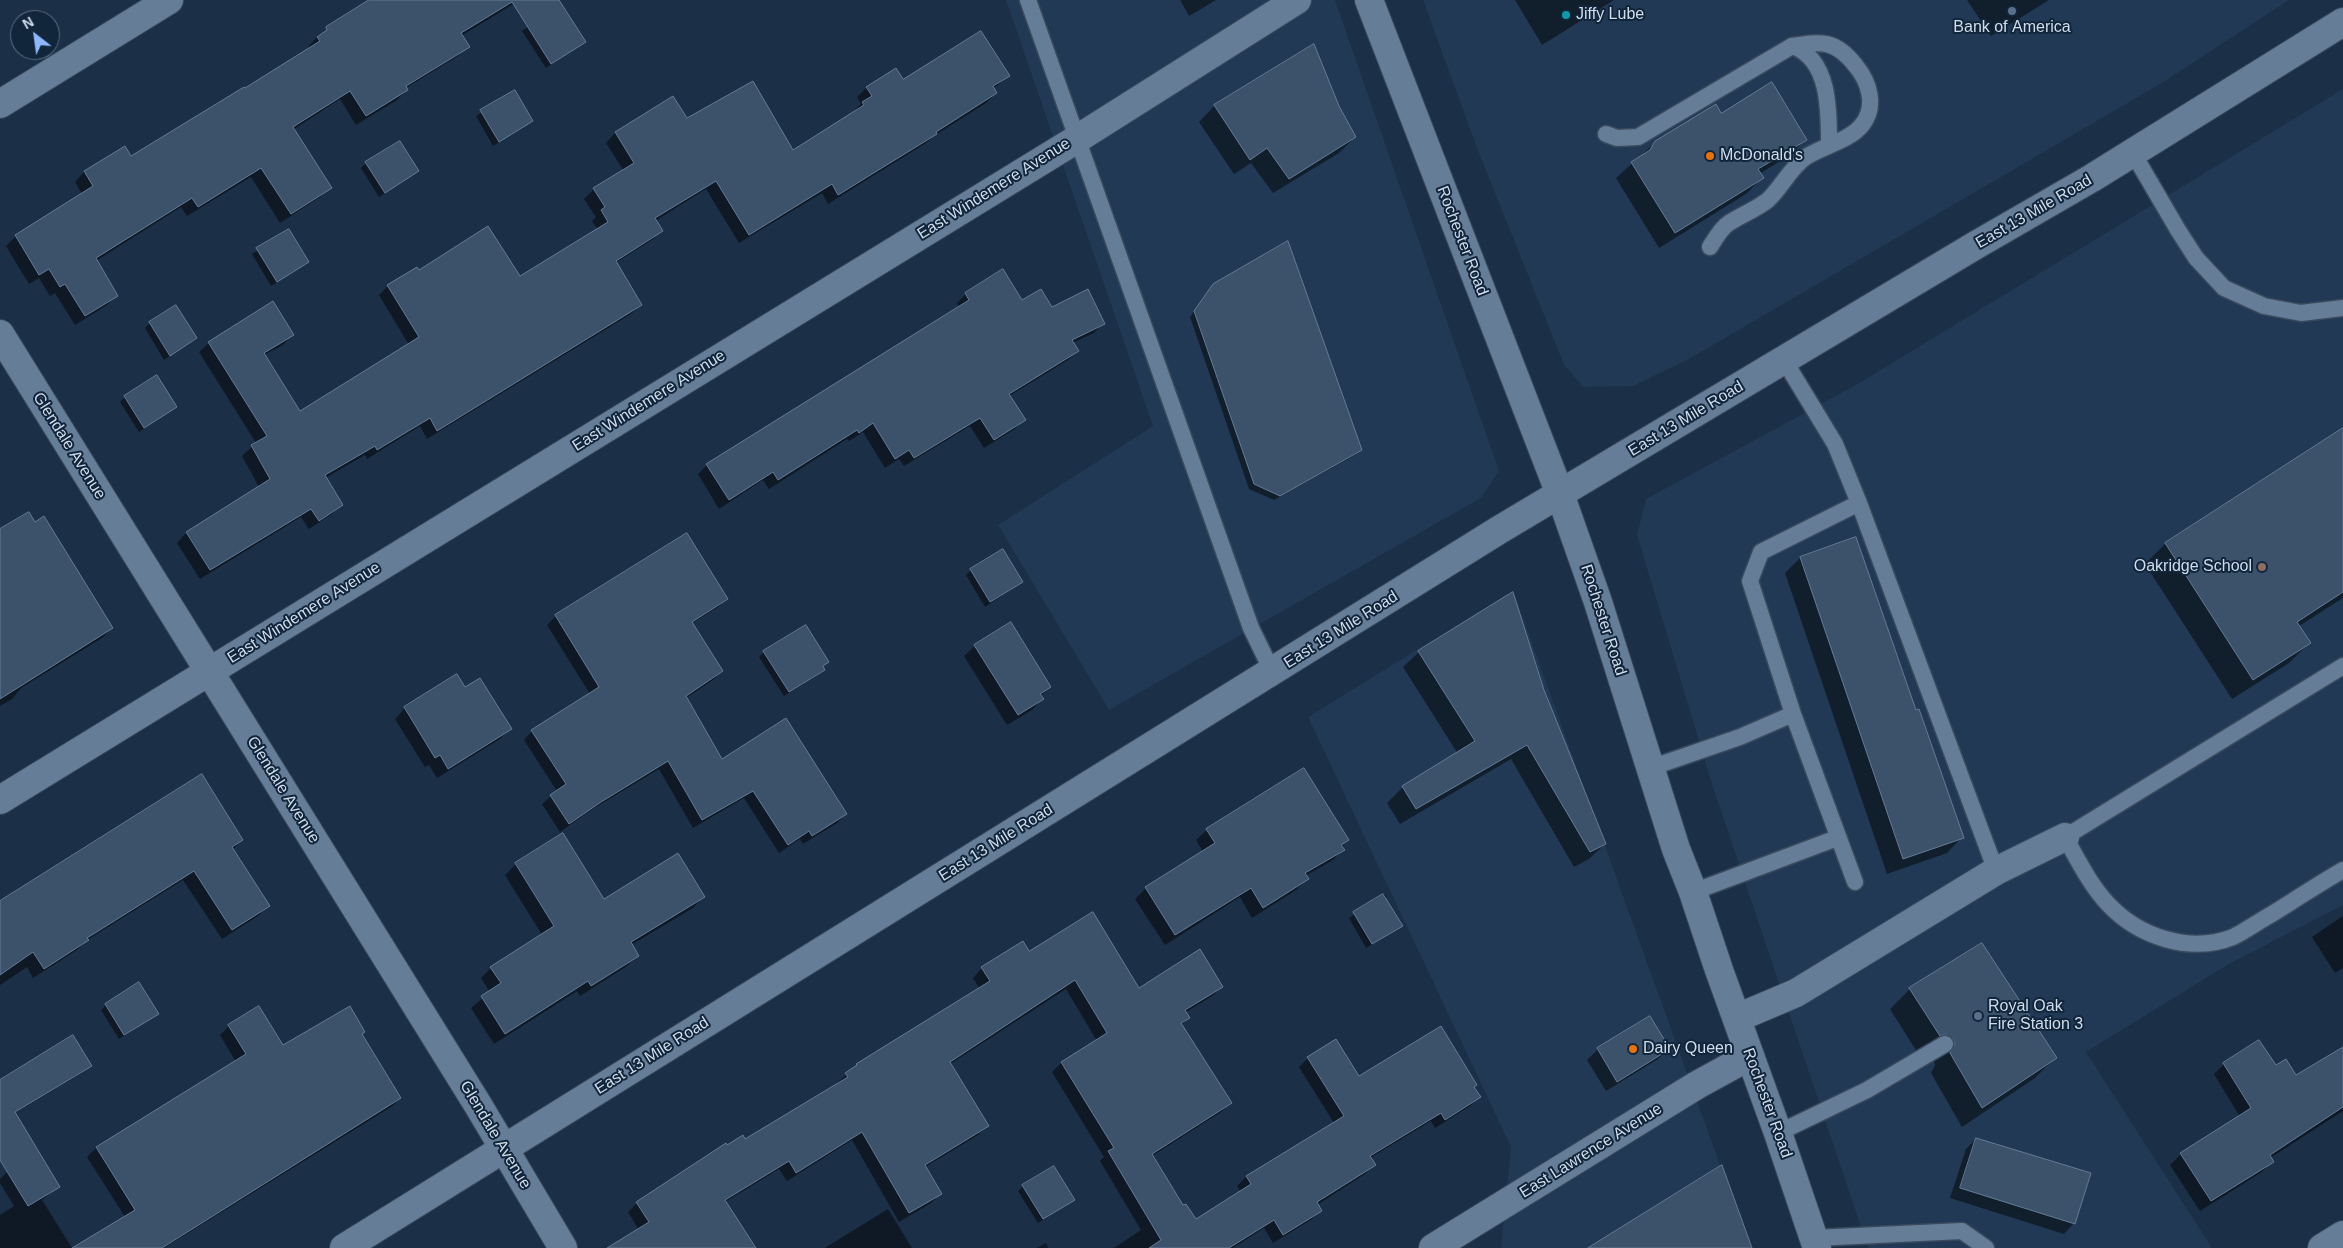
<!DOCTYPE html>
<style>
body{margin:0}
#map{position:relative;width:2343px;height:1248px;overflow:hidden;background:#1b2f46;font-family:Arial,sans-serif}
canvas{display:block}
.north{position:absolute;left:10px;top:10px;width:50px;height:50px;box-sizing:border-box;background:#11253b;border:1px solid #5d6e81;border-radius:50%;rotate:330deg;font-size:14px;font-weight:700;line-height:20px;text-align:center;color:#cfdceb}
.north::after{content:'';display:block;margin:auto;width:18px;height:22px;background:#8db9fc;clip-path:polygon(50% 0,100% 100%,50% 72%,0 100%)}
</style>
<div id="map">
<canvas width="2343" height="1248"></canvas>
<div class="north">N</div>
</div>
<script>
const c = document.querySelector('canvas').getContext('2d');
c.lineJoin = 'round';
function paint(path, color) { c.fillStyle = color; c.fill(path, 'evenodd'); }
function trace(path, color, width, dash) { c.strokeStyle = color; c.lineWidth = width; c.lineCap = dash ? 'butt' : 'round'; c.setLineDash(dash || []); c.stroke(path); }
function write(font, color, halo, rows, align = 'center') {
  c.font = font + ' Arial,sans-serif'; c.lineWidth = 4; c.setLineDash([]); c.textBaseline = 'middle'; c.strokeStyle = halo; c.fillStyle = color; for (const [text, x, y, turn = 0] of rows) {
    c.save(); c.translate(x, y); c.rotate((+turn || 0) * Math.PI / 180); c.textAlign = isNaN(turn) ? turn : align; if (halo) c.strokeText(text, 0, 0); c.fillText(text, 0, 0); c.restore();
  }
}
const built = new Path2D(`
 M1006,0H1335L1499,471L1481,498L1109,710L998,525L1153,426Z
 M1423,0H2289L2162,83L1689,359L1633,386L1583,387L1564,365L1477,148Z
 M2343,89V905L2229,964L2086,1052L2212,1248H1868L1712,784L1637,535L1646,499L1854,386Z
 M1509,593L1515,596L1750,1248H1501L1511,1147L1308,717Z`);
const shadow = new Path2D(`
 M382,0H520L461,36L468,46L458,56L406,88L407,90L397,100L356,125L340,99L293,130L330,188L320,197L280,223L251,177L187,216L181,207L96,261L117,295L107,305L75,325L55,293L50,296L39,278L29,284L6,246L16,236L82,194L75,182L84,172L125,147L131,158L309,49L308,47L317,37Z
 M1180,0H1216L1189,16Z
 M1515,0H1614L1542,45Z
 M1967,0H2049L1991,36Z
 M561,5L584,42L546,68L522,31Z
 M1314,46L1338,107L1355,137L1339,153L1273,193L1251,163L1234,174L1199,122L1214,106Z
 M1008,76L993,89L996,93L986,103L934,136L926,143L828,204L822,193L739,243L706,189L655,221L661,231L652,240L615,263L641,305L631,314L427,439L420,426L367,459L365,455L325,478L341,505L332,514L309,529L301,517L200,579L177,543L186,533L259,487L242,456L256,443L199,352L209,343L292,335L283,345L264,355L299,412L409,345L379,295L388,286L419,272L520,278L598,230L592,221L596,217L584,199L594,189L624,171L606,143L615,133L673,97L687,120L792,152L853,112L861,104L857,97L866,88L903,81Z
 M514,91L532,121L493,146L476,116Z
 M1721,115L1806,139L1790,155L1759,174L1762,178L1746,194L1659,248L1616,178L1656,142Z
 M366,163L417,171L379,197L361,168Z
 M288,231L308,262L271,286L252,254Z
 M1209,291L1360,450L1355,455L1274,500L1249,489L1190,317Z
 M966,294L1021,301L1103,323L1094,333L1072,343L1077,351L1068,360L1009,396L1024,420L1015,429L984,448L970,426L904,466L899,459L885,468L863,432L849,441L847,439L769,489L763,480L719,509L698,474L707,465L959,307L957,303Z
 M150,323L195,338L164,360L145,328Z
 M125,397L176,407L139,432L120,402Z
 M2343,430V598L2299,626L2309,643L2289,663L2232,699L2145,564L2165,544Z
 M0,530L112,628L102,638L21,688L12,699L0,706Z
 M687,535L727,599L718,607L691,624L722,671L713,680L686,698L722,761L846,814L837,823L803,844L800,839L779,853L744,798L693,828L659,769L591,810L560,832L542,804L557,791L524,740L532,731L590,694L547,625L556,616Z
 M1800,558L1962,837L1947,853L1887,874L1785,573Z
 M971,570L1022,582L985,607L966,575Z
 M975,646L1050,687L1040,696L1042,699L1032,710L1007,725L964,656Z
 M764,652L827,662L818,675L784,696L759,657Z
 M1419,652L1543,691L1605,844L1589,859L1574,867L1511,759L1400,824L1387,803L1403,787L1458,754L1403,667Z
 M465,689L510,729L500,739L437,778L429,765L425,767L395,719L405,708Z
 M1207,830L1347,840L1341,847L1343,850L1333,860L1305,876L1307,879L1296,890L1252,918L1240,897L1165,945L1135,899L1146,888L1203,852L1196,840Z
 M563,835L604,900L703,897L693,908L631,945L638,955L627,966L580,996L577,991L494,1044L471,1008L490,992L481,978L491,968L542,935L505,875L516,864Z
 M242,840L232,850L268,906L258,916L222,939L183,880L87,940L77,950L33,978L27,967L0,985V903Z
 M1386,894V900L1401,926L1366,948L1349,918Z
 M2343,916V968L2335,973L2312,937Z
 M1028,953L1139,990L1222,987L1212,996L1186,1012L1189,1018L1181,1025L1231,1103L1221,1112L1152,1156L1183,1207L1195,1220L1241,1192L1237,1186L1246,1177L1334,1123L1299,1067L1308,1058L1359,1078L1473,1087L1479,1097L1470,1106L1435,1128L1431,1121L1370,1158L1374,1165L1365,1174L1317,1205L1320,1211L1311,1220L1273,1243L1264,1228L1233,1248H1114L1141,1230L1100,1161L1104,1157L1052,1072L1061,1063L1097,1041L1066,989L950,1064L987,1126L978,1135L925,1167L941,1194L931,1203L899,1222L852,1140L787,1181L779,1169L725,1202L746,1248H621L639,1230L628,1212L637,1203L727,1147L745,1141L838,1085L837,1083L857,1065L980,989L973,978L982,968Z
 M1910,989L2055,1058L2035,1078L1962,1127L1931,1073L1935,1065L1933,1059L1919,1055L1890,1009Z
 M106,1005L157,1014L119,1039L101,1010Z
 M258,1007L283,1047L361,1035L400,1098L391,1107L164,1248H75L125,1217L87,1157L96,1148L236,1062L220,1035L229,1026Z
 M1649,1018L1669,1049L1658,1059L1606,1091L1587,1060L1598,1049Z
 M2343,1049V1111L2270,1158L2272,1161L2262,1172L2200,1211L2170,1165L2181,1154L2240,1117L2214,1074L2224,1064L2275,1067L2295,1077Z
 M90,1066L85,1071L0,1122V1081Z
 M1976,1139L2074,1223L2064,1234L1950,1198L1966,1149Z
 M7,1172L58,1187L42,1200L72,1248H0V1215L14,1206L0,1183V1179Z
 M1023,1186L1073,1199L1038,1223L1018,1191Z
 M888,1209L912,1248H825L828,1246Z
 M1046,1243L1048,1248H1037Z`);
const building = new Path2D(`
 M369,0H559L586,42L551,64L512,2L461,33L470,47L406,86L408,90L366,116L350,91L293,127L332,188L291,214L261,168L198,207L192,198L96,258L118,296L85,316L65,284L60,287L49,269L39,275L15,235L93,186L84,171L125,146L131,156L244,87L245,88L320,41L317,37L327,30L326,27Z
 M981,31L1010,76L993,86L997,93L936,132L937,134L838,195L832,184L749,235L716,181L655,218L663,231L616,261L642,305L437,431L430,418L377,450L375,446L325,475L343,505L319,521L311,509L210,570L186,532L270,479L251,445L267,436L208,342L273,301L294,335L264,353L300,411L419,337L387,285L417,267L419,270L488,226L520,276L608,222L601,210L605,207L593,188L634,163L615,132L673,96L687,118L753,81L793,150L864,105L862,102L872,96L866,87L896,68L903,79Z
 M1314,44L1339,106L1356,137L1289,179L1267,148L1250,160L1214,105Z
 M1772,82L1807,140L1758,169L1764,178L1675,233L1631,162L1650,150L1655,141L1716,104L1721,113Z
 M515,90L533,121L499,142L480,110Z
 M400,141L419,171L385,193L365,162Z
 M289,229L309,262L277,282L256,248Z
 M1288,241L1362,450L1280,496L1254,484L1194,311L1213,284Z
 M1003,269L1022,300L1041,289L1052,307L1088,289L1105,324L1072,340L1079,351L1009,394L1026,420L994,440L980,418L914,458L909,450L895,459L873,423L859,433L857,430L778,480L773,472L729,500L706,464L969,300L965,293Z
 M176,305L197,338L170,356L149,322Z
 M157,375L177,407L144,428L124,396Z
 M2343,428V592L2297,622L2311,643L2253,680L2165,543Z
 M29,512L35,522L44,516L113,628L0,699V529Z
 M687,533L728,599L692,622L723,671L686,696L722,759L786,718L847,814L812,836L809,831L788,845L753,791L702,820L668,761L601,802L569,824L550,795L566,784L531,730L599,687L555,615Z
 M1856,537L1916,710L1919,709L1964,838L1903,859L1800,557Z
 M1003,549L1023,582L990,602L970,569Z
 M1513,592L1544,690L1606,844L1590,852L1527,745L1416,809L1402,786L1475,741L1418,651Z
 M1011,622L1051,687L1040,694L1044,699L1018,715L974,645Z
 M806,625L829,662L823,666L825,670L789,692L763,651Z
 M457,674L465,687L480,678L512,729L448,769L440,755L435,758L404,707Z
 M1304,768L1349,840L1341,845L1345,850L1305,873L1309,879L1263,908L1251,888L1175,935L1145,887L1215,843L1206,829Z
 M202,774L243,840L232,847L270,906L232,930L194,871L87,938L89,940L44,969L33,952L0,975V901Z
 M563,833L604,899L678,853L705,897L631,942L639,956L591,986L588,981L505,1034L481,996L501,983L490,967L554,926L515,863Z
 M1383,894L1403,926L1372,944L1353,912Z
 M1093,912L1139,988L1200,949L1223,987L1185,1010L1190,1018L1181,1023L1232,1103L1152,1154L1183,1205L1186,1204L1196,1219L1251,1184L1246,1176L1344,1116L1307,1057L1336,1039L1359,1076L1441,1026L1477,1085L1474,1087L1481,1097L1445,1120L1441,1113L1370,1156L1376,1165L1317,1202L1322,1211L1283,1235L1274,1220L1229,1248H1149L1161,1240L1108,1151L1114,1148L1061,1062L1107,1033L1075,980L950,1062L989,1126L925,1165L942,1194L909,1213L862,1132L796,1173L789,1161L725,1200L756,1248H607L649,1222L636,1202L726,1143L727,1145L743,1135L745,1139L848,1077L845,1073L857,1065L856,1064L990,981L981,967L1023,941L1029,951Z
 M1982,943L2057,1058L1982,1108L1950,1053L1955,1044L1953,1039L1945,1034L1940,1036L1909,988Z
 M139,982L159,1014L124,1035L105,1004Z
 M259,1006L283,1045L350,1006L365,1032L362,1034L401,1098L162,1248H72L135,1210L96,1147L246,1054L228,1025Z
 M1650,1016L1670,1049L1617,1082L1597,1048Z
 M73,1035L92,1066L15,1112L60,1187L28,1206L0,1160V1080Z
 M2259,1040L2276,1065L2286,1059L2296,1075L2343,1047V1107L2270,1155L2274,1162L2211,1201L2180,1153L2251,1108L2223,1063Z
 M1976,1138L2091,1173L2075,1224L1960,1188Z
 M1722,1165L1752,1248H1588Z
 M1054,1166L1075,1200L1043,1219L1022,1185Z`);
const service = new Path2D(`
 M1028,0L1251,628L1273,673
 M1792,46C1830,59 1829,111 1829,145
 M1606,134L1617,138L1638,137L1792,46C1822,41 1836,40 1856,66C1869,82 1877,106 1862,125C1849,141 1823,146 1806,157C1790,168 1782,187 1768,200C1757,209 1741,215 1729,223C1721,228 1715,239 1710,247
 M2133,153L2178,230L2196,258L2224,288L2264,306L2301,313L2343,308
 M1784,360L1835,444L1859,503L1996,871
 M2343,666L2065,837C2078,860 2090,885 2108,904C2139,937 2190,954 2233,937C2246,931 2259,921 2272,914C2296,899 2319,884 2343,870
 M1793,714L1750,581L1761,552L1859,503
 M1650,768L1740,737L1793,714L1855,882
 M1693,892L1837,838
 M1778,1133L1867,1090L1945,1044
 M1814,1238L1962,1231L1986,1248`);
const minor = new Path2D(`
 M0,104L169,0
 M0,334L478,1105L563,1248
 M0,800L1077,139L1297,0
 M1737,1018L1796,993L1996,871L2065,837
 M1433,1248L1697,1085L1750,1056
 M2322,1248L2343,1235`);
const secondary = new Path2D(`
 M1369,0L1560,494L1598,602L1676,849L1693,892L1719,970L1778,1133L1817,1248
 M344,1248L1499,530L1976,245L2092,178L2343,22`);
const markers = [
 [2012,11,5,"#5c6f8a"],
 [1566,15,5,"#0f9aa8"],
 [1710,156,5,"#e8710a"],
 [2262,567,5,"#8d6e63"],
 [1978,1016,5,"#5c6f8a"],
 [1633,1049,5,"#e8710a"]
];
const poiNames = [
 ["Jiffy Lube",1576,15],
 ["Bank of America",2012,28,"center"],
 ["McDonald's",1720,156],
 ["Oakridge School",2252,567,"right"],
 ["Royal Oak",1988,1007],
 ["Fire Station 3",1988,1025],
 ["Dairy Queen",1643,1049]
];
const streetNames = [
 ["East Windemere Avenue",994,189,-32],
 ["East 13 Mile Road",2034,212,-30],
 ["Rochester Road",1462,241,69],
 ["East Windemere Avenue",649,401,-32],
 ["East 13 Mile Road",1686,419,-31],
 ["Glendale Avenue",69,446,58],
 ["East Windemere Avenue",304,613,-32],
 ["Rochester Road",1603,620,72],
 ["East 13 Mile Road",1341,630,-32],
 ["Glendale Avenue",283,790,58],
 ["East 13 Mile Road",996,843,-32],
 ["East 13 Mile Road",652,1056,-32],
 ["Rochester Road",1767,1103,70],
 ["Glendale Avenue",495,1135,59],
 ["East Lawrence Avenue",1591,1151,-32]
];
paint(built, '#213954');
paint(shadow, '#0007');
paint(building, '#3c516a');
trace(building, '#657b95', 1);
trace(service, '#394a5d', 19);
trace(minor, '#394a5d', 30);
trace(secondary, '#394a5d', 30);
trace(service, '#667d97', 16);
trace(minor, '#667d97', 28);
trace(secondary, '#667d97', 28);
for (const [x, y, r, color] of markers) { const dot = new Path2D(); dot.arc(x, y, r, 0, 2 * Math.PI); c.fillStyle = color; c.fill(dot); trace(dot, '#11253b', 2); }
write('16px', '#cfdceb', '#11253b', poiNames, 'left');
write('16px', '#cfdceb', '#11253b', streetNames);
</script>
